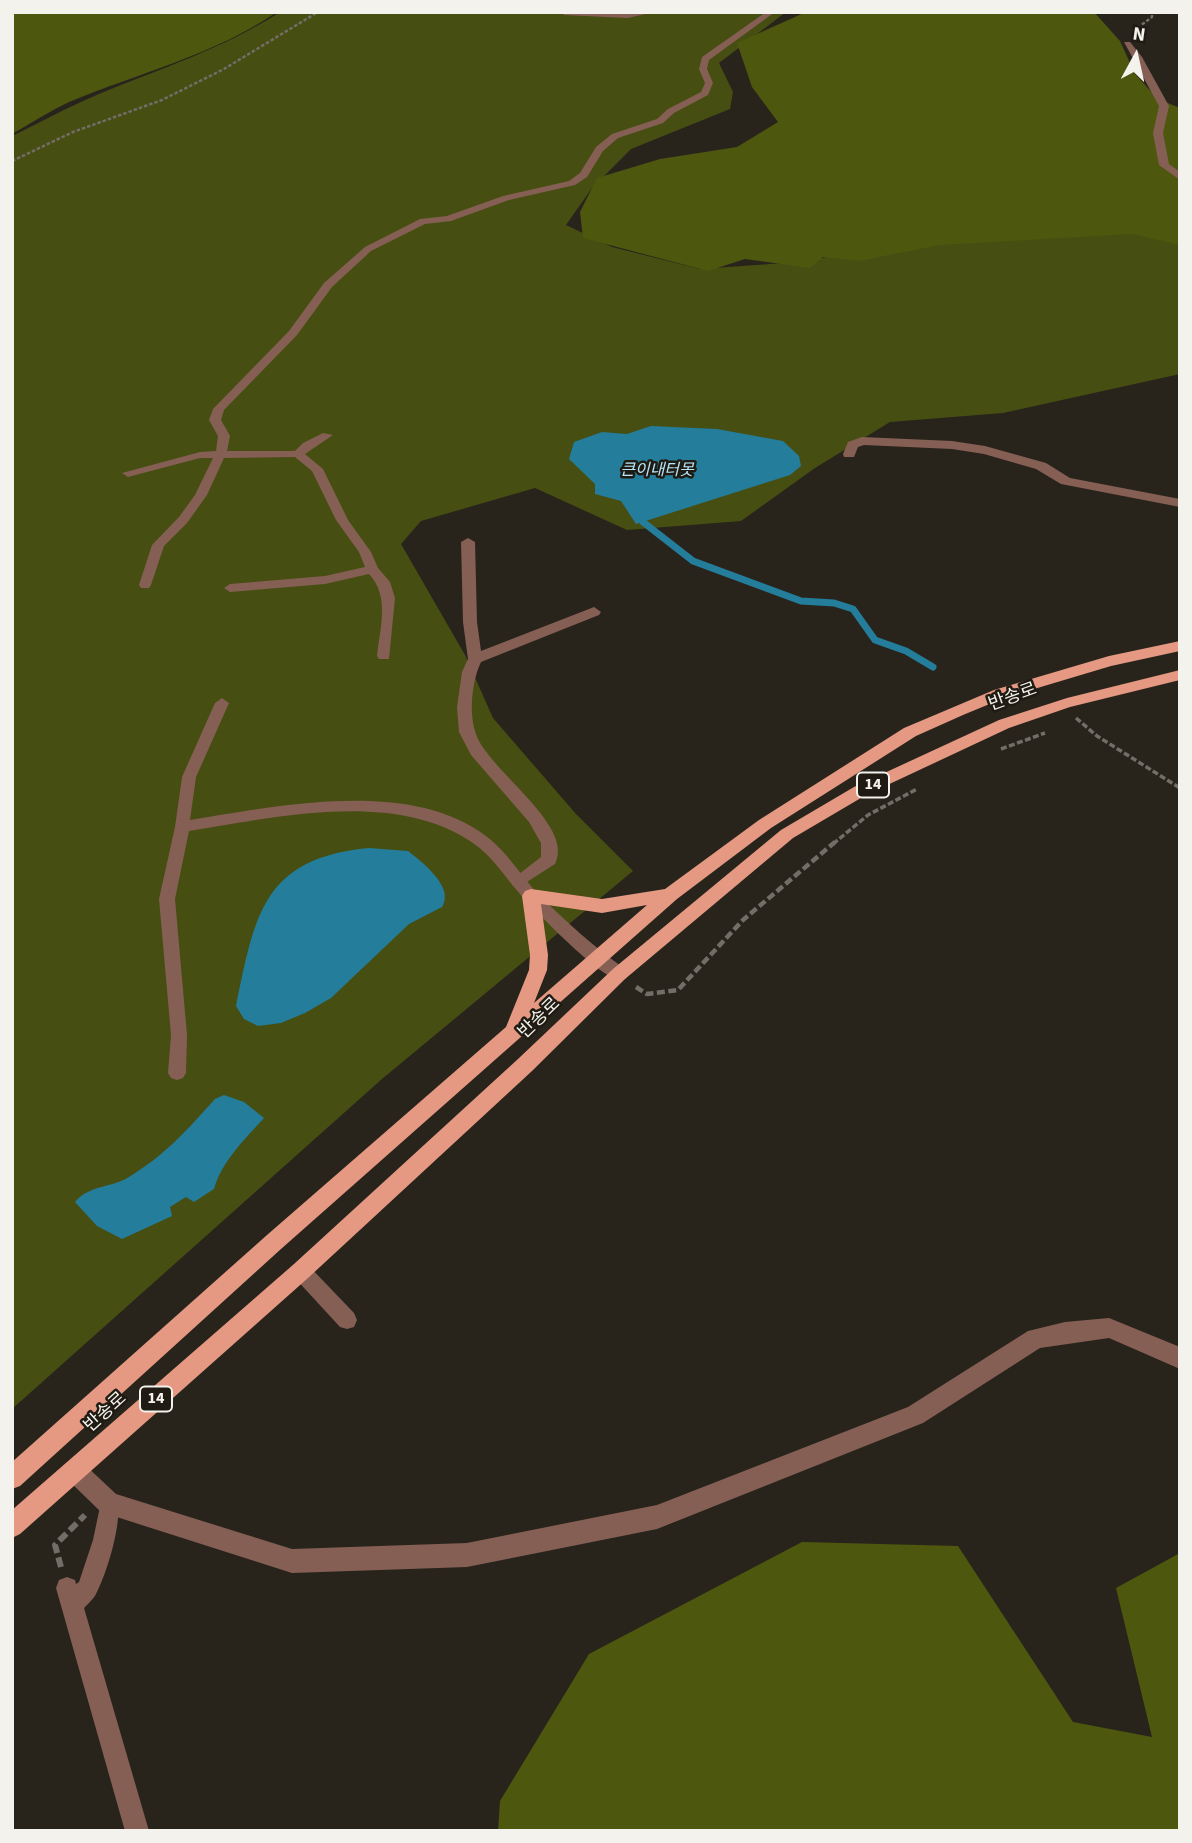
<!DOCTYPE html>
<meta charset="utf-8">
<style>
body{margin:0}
#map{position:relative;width:1192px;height:1843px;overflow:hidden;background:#28241c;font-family:"Source Sans 3",sans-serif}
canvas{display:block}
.frame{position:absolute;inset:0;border:14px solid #f4f2ec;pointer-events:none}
.north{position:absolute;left:1101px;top:21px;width:70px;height:70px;-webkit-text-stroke:5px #1f1b13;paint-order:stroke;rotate:8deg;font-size:19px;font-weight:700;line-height:28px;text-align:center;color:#f4f2ec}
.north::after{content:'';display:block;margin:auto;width:24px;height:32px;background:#f4f2ec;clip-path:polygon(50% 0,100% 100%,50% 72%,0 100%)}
</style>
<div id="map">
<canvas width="1192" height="1843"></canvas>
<div class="frame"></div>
<div class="north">N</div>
</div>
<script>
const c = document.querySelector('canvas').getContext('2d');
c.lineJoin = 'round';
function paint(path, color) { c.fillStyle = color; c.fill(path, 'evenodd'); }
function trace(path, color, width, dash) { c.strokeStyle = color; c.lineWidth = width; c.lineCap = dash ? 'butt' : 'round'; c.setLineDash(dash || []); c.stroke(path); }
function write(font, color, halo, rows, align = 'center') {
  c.font = font + ' "Source Sans 3","Noto Sans KR",sans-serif'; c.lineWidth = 5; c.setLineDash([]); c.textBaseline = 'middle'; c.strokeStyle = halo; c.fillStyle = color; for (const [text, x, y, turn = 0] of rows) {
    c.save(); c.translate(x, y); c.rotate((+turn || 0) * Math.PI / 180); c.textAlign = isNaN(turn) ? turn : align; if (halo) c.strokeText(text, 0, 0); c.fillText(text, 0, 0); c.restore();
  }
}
const green = new Path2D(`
 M280,12H786L719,63L733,92L730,109L631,149L592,188L566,225L612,247L700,269L799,262L931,238L1180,233V374L1003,413L890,422L815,468L741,521L627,530L535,488L421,521L401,544L465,655L493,718L576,814L633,871L382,1079L12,1409V136C41,122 70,106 99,94C161,68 223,49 280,12Z`);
const forest = new Path2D(`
 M12,12H277C214,55 139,73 69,102C50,111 31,123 12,134Z
 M806,12H1094L1120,41L1135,74L1158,99L1180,108V245L1133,234L940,245L859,261L823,257L810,268L745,259L708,271L583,238L580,212L597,178L660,159L737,147L778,122L752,87L737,43Z
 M802,1542L958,1546L1073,1722L1152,1737L1116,1588L1180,1553V1831H498L500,1801L589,1654Z`);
const water = new Path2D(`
 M651,426L717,429L783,441L799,456L801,466L790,475L636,524L621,501L595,494V484L569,459L574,442L602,432L627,434Z
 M369,848L408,851C422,862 455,887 442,907L409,924L331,998L305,1013L281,1023L258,1026L244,1019L236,1006C255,916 262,858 369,848Z
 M224,1095L244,1102L264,1118C245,1139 222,1161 214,1189L194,1202L186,1197L170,1207L172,1216L122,1239L97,1226L75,1202C89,1185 111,1188 129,1177C165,1155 187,1130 215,1099Z`);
const stream = new Path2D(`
 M643,522L693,561L801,601L834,603L853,609L875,640L906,651L933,667`);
const pathFar3 = new Path2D(`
 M1133,31L1152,17V12
 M12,161L73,132L162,100L224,69L318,12`);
const pathFar2 = new Path2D(`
 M1076,718L1097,736L1180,788
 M1001,749L1045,733
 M833,844L868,815L917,789`);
const pathFar1 = new Path2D(`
 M636,987L647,994L678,990L743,920L835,842`);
const path = new Path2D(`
 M61,1567L55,1545L85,1515`);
const lane = new Path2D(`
 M561,12H654L628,18L564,15Z
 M766,12H775L709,60L707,69L713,83L708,95L674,113L663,123L618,138L603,151L587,177L575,185L509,200L451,221L425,224L371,251L332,287L297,335L224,410L221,420L230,436L227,451H295L303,443L323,433L333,435L305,454L323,469L348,520L371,552L378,568L390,582L395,598L389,659H379L377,656C380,628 390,596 369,574L325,584L230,592L224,588L230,584L325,576L365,567L359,552L336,520L312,471L295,457L224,458L207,495L187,523L164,546L151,585L149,588H141L139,585L152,545L179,517L195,495L213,458H200L128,477L122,473L200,452L216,451L218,436L209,420L213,409L289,331L324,283L365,247L420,219L447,216L503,196L569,181L580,173L596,147L612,134L657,119L668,109L701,92L705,83L699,69L702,57Z
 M222,698L229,703L196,777L190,820C279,806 409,778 486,836C506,851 520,874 536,892C564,920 593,946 625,969L627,974L625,979C620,980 620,981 615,979C592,969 538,914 520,894C505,877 492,856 473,843C396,789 276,817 189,831L175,899L187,1035L186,1073L183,1078L177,1080L171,1078L168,1073L171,1035L159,899L175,827L182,777L215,703Z
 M301,1262L308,1265L354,1313L357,1320L354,1327L347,1329L340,1327L294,1277L292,1271L294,1265Z
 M109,1493L116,1497C125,1517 106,1576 95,1596C92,1600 88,1604 84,1608L149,1831H125L56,1588L59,1580L67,1577L75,1580L76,1584L79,1582L93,1540L102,1497Z`);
const street = new Path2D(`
 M1124,42H1130L1142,57L1169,106L1163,133L1169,164L1180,172V180L1159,165L1153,133L1159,106Z
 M862,437L952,441L985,446L1046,463L1070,478L1180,499V507L1061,484L1036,469L984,454L952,449L864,445L858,447L854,457H844L843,454L848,442Z
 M468,538L475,542L477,622L481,651L589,609L594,607L601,612L599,615L481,662C472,681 469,711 475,731C484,768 576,824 555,864L519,887L513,886L510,881L541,857V843L529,822L471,755L459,732L457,707L462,672L468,659L463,622L461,542Z
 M1109,1318L1180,1347V1369L1109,1338L1040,1348L923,1423L657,1529L467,1567L292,1573L101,1512L67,1479L63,1471L67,1463L75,1459L83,1463L116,1494L292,1549L467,1543L657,1505L908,1407L1028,1331L1065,1322Z`);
const primary = new Path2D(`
 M1180,641V651L1111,666L1004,698L963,715L916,736L771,828L677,899L281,1249L20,1486L12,1489V1462L267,1235L506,1027L529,970L530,955L522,896L525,891L531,889L602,899L665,889L759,820L904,728L994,690L1109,656ZM541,904L602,913L647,905L534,1003L547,970L548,955Z
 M1180,670V680L1070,707L1009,728L866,795L793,838L625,979L532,1071L308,1278L20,1534L12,1538V1510L294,1264L518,1059L613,969L781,830L854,787L999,720L1067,698Z`);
const farWaternames = [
 ["큰이내터못",657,471]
];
const shields = [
 [873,785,32],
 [156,1399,32]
];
const shieldNames = [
 ["14",873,785],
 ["14",156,1399]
];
const streetNames = [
 ["반송로",1013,698,-20],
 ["반송로",540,1019,-44],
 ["반송로",106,1413,-42]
];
paint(green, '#464e12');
paint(forest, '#4e570e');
paint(water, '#247d9a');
trace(stream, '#247d9a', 7);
trace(pathFar3, '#726e67', 2.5, [3.5, 2]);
trace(pathFar2, '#726e67', 3.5, [6, 2.5]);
trace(pathFar1, '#726e67', 4.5, [8, 3.5]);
trace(path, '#726e67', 6, [10, 4.5]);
paint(lane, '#855f54');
paint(street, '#855f54');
paint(primary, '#e59982');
write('italic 16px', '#b5e6fb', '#1f1b13', farWaternames);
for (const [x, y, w] of shields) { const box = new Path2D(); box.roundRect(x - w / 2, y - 12.5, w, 25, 5); c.fillStyle = '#1f1b13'; c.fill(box); trace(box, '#f4f2ec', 2); }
write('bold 16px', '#f4f2ec', null, shieldNames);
write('18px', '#f4f2ec', '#1f1b13', streetNames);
</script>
